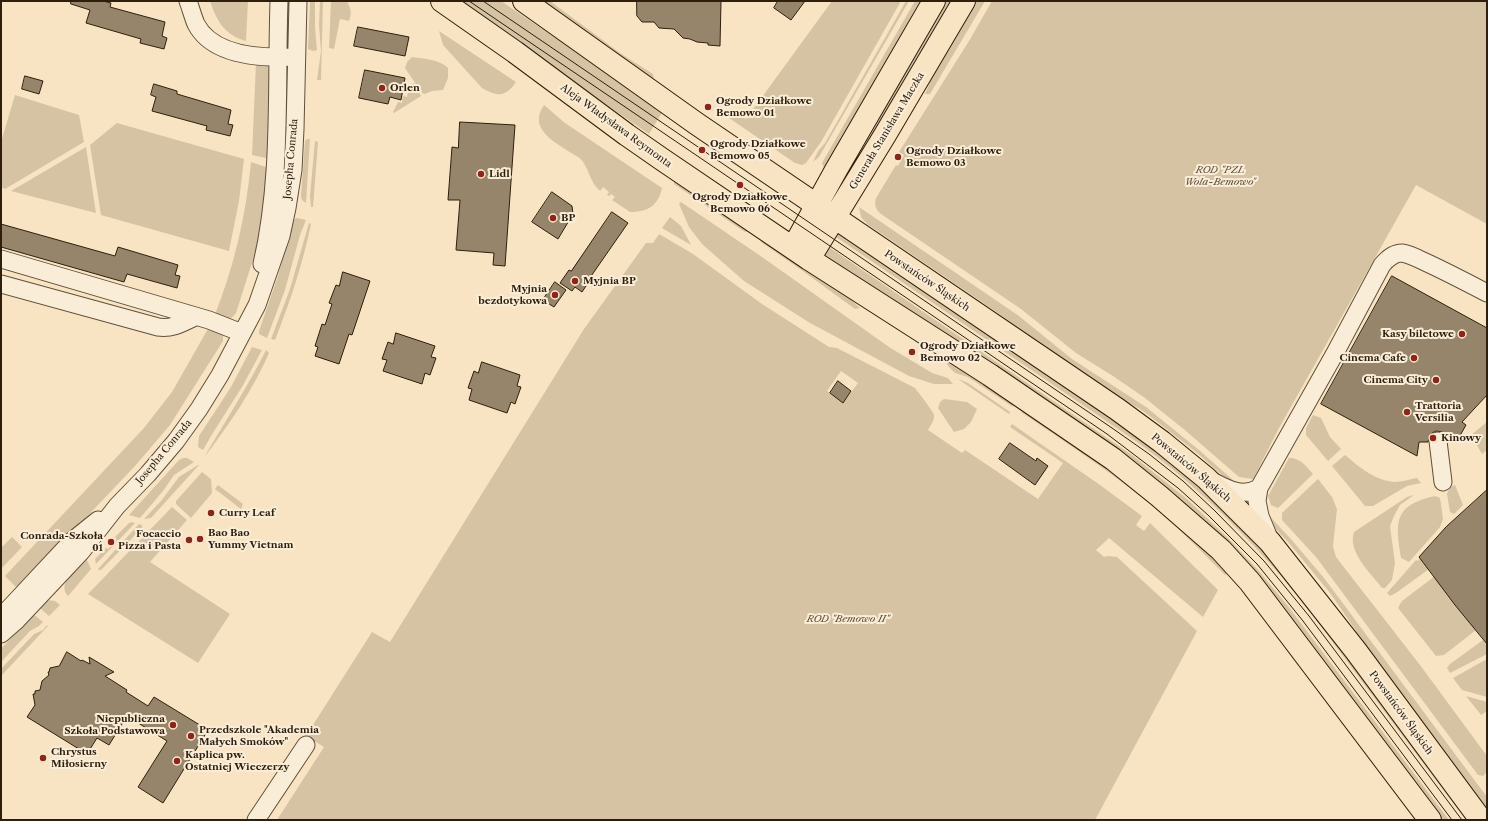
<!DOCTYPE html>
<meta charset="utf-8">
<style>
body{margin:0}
#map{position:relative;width:1488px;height:821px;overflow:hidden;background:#f8e4c3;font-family:"Libre Caslon Text",serif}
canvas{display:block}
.frame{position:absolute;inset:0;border:2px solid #2d1f0b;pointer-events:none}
</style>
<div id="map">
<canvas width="1488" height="821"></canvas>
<div class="frame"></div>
</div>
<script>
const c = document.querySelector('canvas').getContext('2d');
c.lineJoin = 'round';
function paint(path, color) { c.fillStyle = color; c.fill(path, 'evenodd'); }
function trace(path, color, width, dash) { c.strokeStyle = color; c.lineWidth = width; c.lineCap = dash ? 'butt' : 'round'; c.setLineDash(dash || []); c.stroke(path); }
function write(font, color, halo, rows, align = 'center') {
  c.font = font + ' "Libre Caslon Text",serif'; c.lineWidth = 4; c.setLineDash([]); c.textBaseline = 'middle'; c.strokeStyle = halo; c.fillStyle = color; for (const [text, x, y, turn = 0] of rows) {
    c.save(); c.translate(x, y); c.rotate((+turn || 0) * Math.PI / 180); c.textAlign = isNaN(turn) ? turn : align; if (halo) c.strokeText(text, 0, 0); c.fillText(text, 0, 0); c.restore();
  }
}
const green = new Path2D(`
 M210,1H248L246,41C225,35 217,22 210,1Z
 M310,1H315V28L317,50L313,51L308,49Z
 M320,1H323L321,80H317L321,51L319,25Z
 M331,1H347C351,9 352,13 349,21L340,19L334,49L329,48Z
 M455,1H501L663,111L649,134Z
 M540,1H550L620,53L653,74L655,84Z
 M832,1H901L821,142L806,163L802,165L795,163L729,118L732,114L731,109L746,119Z
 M906,1H909L819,157L813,162L818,151L825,143Z
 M915,1H920L824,168L822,163Z
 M946,1H954L846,182L844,181Z
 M974,1H985L930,94H925L937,66Z
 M992,1H1487V224L1416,185L1279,428L1253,479L1239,477L1186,431L1145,398L1113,376L1076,353L1021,309L881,214C876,210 874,205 876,198L896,165L898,166L904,155L899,152L969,41Z
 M439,31L516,82C506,97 497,97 482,88L443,45Z
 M412,57C424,59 439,59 448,68V78L443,90L432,91L425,94L422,93L405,68L407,62Z
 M256,63L269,65L273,101L270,159L252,155Z
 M414,83L421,96L394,113L393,112L398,102L402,103L403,96L407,97L409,86Z
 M15,95L79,115L84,142L5,189L1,187V142Z
 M544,105L565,123L662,188C658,206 648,212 630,212L612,200L615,197L611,194L609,196L607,195L609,192L603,187L600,191C590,182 590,172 583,162C581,158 576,156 573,154C556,143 527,129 544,105Z
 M117,123L244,159L239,201L229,251L101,215L90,145Z
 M307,139H310L306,203L302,200L301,196L305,141Z
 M315,141L318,142L313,207H311L310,196Z
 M86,147L96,213L11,191Z
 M251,162L269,168L268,184L256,250L236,313C228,323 225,320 214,317C234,267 246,216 251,162Z
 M674,178L750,228L748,231L745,232L674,184Z
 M681,202L762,257L889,347L932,373L948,378L953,384H934L909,376L810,323L744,281L702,244L689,227L679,204Z
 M859,207L1019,316L1072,359L1146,407L1199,450L1242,488L1234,486L1196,452L1151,417L1140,409L1095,384L995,311L867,224L861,217Z
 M670,217L681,226L691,245L662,228Z
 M297,218L306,220L300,235L285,290L267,338L259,334V331L278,276L293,220Z
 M309,223L311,224C303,263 290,302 275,340L271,339L290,289Z
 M839,233H842L1182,467L1270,553L1473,820H1466C1425,767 1386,713 1346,660C1322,628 1299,596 1273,567C1231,520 1187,478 1137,442L836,237Z
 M659,234L693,254L762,304L829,347L837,348L915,388C918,392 933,411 934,415C935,420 930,426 928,430L962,453L965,450L1038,499L1063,463L1010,427L1012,424L1100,485L1142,516L1136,525L1144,531L1150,523L1218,590L1203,617L1109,538L1096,550L1104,557L1108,556L1117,557L1197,631L1095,820H277L324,747L306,736L372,632L390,642L584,329L646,243H653ZM841,371L858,383L843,403L827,391Z
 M764,237L835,285L860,308L855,309L800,269L761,242Z
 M829,247L1132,455L1187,499L1228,538L1258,570L1288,606L1449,820H1439L1247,568L824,257V254Z
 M209,327L221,331L223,335V341L170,425L135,466L18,589L5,576L144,428L172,392Z
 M252,347L262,350L242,387L211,436L203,450L198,447L199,436L231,387Z
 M266,350L269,353C253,390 230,423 206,455V454C226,420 248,386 266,350Z
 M946,362L968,370L1012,401L1013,407L968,377L955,373L948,366Z
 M958,379L968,383L1010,412L1009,414Z
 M944,399L967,402L977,409L971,422L964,429L954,432L938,408L940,402Z
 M1025,410L1109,465L1230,572L1225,575C1203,553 1181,530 1157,510C1114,474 1067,443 1021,412Z
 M1313,415L1321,418L1330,437L1341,449L1328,461L1306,435V428Z
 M1487,422V450L1482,454L1471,435Z
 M1345,455C1359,467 1376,481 1395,482C1402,482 1410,479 1417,478L1421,483L1407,486L1373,506H1365L1332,466Z
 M183,458H187L194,462L174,475L163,491L140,518L129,515L179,460Z
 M1289,458C1301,458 1306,466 1313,474L1278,508L1271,505L1268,496Z
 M198,465H199L151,518L144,519L161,501L179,477Z
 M202,472L211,479L212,493L191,518L176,504V501Z
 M1318,479L1332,497L1337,509L1333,546L1336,557L1420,665L1487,756V772L1483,776L1478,775L1316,557L1282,520V513Z
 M218,485L243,504L241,509L215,489Z
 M1455,485L1463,505L1454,514L1450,512L1447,494L1450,487Z
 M1414,495L1400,505L1394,516L1390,526L1395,563L1392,580L1385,588H1382C1371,573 1347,552 1354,532L1407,497Z
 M1435,496L1440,498L1443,519L1440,527L1409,562L1401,558C1395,521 1394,505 1435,496Z
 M172,507L187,520L150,562L230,614L198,663L88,594Z
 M1261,507L1290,538L1324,578L1487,797V814L1374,659L1350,622L1330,593L1289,543L1266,519Z
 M132,522L135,523L96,564L95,559L106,548L108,549L117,539L115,537L129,523Z
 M139,524L142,525V528L101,570H99L98,569Z
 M12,537L22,547L1,569V546H3Z
 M1420,558L1429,569L1396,593L1390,596L1387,593L1416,560L1418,561Z
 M87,560L91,569L68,596C56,583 77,569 87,560Z
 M1435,576L1476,630L1444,655L1436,656L1398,608L1402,601Z
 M47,600L55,601L60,605L49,616L40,608Z
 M33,614L43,622L39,626L30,631L1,662V649Z
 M47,625L48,626L1,676V669L34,634L43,630Z
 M1483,640L1487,645V654L1450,673L1447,668L1450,664Z
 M1487,659V697L1462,690L1453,678Z
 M1466,696L1487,702V711L1481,715Z`);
const building = new Path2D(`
 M71,1H103L111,3L110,7L165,22L162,36L167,38L164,49L140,43L141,39L86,23L90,10L71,4Z
 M637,1H721L720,46L708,45V43L697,42L690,39L683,38L674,29L659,28L654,22H642L637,16Z
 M778,1H805L791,20L774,8Z
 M358,27L409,37L405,56L354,46Z
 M365,70L405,78L401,100L390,97L388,104L359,98Z
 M25,76L43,81L39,94L22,89Z
 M154,84L177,91V94L231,110L228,124L233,125L230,136L206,130L207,126L152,111L156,97L151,95Z
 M460,122L515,125L505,266L493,265L494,253L456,250L460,200H448L452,147L458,148Z
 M552,192L572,206L573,214L558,239L532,222Z
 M612,212L628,223L587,282L588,283L582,292L575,287L572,291L560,283L569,270L571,271Z
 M1,224L115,256L118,247L178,265L175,275L180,276L177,288L127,274L124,282L1,247Z
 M343,272L370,281L352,335L349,334L339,364L315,356L318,347L315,346L322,324L325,325L332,304L329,303L336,285L339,286Z
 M1392,276L1487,328V395L1462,422L1466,425L1457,441L1454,436L1447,438L1442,432L1436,431L1432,433L1429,437L1428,442H1419L1417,456L1321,404Z
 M555,282L566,290L554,307L543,300Z
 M396,333L435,346L431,357L436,358L430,375L425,373L422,384L383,371L387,360L382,359L388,342L393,344Z
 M482,362L520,375L517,386L521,387L515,404L511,402L507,413L469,400L472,389L468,388L474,371L478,373Z
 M838,381L851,391L843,403L830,393Z
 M1010,443L1036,461L1037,458L1048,466L1035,485L999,459Z
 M1487,490V644L1455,605L1419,557L1446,527Z
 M67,652L81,661L82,660L90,664L89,657L114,672L105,676L127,690L126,692L148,706L154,697L208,730L163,803L138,787L167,741L127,716L109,745L97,738L87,754L27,717L35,705L33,694H35V691L40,690L42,681L49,675L48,672H49L50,668L59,666Z`);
const minor = new Path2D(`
 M188,1C191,9 193,17 196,24C212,55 258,58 289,57
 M1,259L209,320L242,333
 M262,264C282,178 276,88 279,1
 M1,284L158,327C173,329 182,323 195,317
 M1438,441L1443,482
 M1214,482C1229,490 1243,497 1259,488
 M1269,538L1260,516L1257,501L1259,488L1334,355L1382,265C1387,259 1393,253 1402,253C1409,254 1417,258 1423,261C1445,271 1466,282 1487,293
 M1,617L72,541L98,520
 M1,634L17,620L81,552L117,506L148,474L176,441L199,409L220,375L257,305L281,236L287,208L293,170L295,129L298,1
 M256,820L306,745`);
const major = new Path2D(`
 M442,1L515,52L627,135L663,160L809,259L990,375L1113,459L1159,496L1221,550L1250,582L1430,820
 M524,1L697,124L1117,409L1162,442L1206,478L1270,542L1356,651L1481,820
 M793,248L836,170L934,1
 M809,259L885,135L964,1`);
const tram = new Path2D(`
 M469,1L1107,434L1178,488L1208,515L1257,564L1303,621L1452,820
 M483,1L1112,428L1149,454L1183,481L1214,510L1264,561L1309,616L1462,820`);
const markers = [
 [382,88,4,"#8f2418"],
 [708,107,4,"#8f2418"],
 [702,150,4,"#8f2418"],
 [898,157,4,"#8f2418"],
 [481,174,4,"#8f2418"],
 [740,185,4,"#8f2418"],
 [553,218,4,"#8f2418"],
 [575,281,4,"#8f2418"],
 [555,295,4,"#8f2418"],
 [1462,334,4,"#8f2418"],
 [912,352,4,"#8f2418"],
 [1414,358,4,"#8f2418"],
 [1436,380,4,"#8f2418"],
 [1407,412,4,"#8f2418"],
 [1433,438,4,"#8f2418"],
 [211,513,4,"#8f2418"],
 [200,539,4,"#8f2418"],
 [189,540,4,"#8f2418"],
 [111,542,4,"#8f2418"],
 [173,725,4,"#8f2418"],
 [191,736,4,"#8f2418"],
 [43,758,4,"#8f2418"],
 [177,761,4,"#8f2418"]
];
const poiNames = [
 ["Orlen",390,88],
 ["Ogrody Działkowe",716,101],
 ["Bemowo 01",716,113],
 ["Ogrody Działkowe",710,144],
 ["Bemowo 05",710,156],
 ["Ogrody Działkowe",906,151],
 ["Bemowo 03",906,163],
 ["Lidl",489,174],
 ["Ogrody Działkowe",740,197,"center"],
 ["Bemowo 06",740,209,"center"],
 ["BP",561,218],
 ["Myjnia BP",583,281],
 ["Myjnia",547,289,"right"],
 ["bezdotykowa",547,301,"right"],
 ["Kasy biletowe",1454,334,"right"],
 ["Ogrody Działkowe",920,346],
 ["Bemowo 02",920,358],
 ["Cinema Cafe",1406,358,"right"],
 ["Cinema City",1428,380,"right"],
 ["Trattoria",1415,406],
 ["Versilia",1415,418],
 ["Kinowy",1441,438],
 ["Curry Leaf",219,513],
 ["Bao Bao",208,533],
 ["Yummy Vietnam",208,545],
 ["Focaccio",181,534,"right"],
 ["Pizza i Pasta",181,546,"right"],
 ["Conrada-Szkoła",103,536,"right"],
 ["01",103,548,"right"],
 ["Niepubliczna",165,719,"right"],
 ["Szkoła Podstawowa",165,731,"right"],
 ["Przedszkole \"Akademia",199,730],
 ["Małych Smoków\"",199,742],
 ["Chrystus",51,752],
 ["Miłosierny",51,764],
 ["Kaplica pw.",185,755],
 ["Ostatniej Wieczerzy",185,767]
];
const streetNames = [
 ["Aleja Władysława Reymonta",616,126,36],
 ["Generała Stanisława Maczka",887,131,-59],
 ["Josepha Conrada",291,159,-85],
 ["Powstańców Śląskich",927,281,34],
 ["Josepha Conrada",164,452,-50],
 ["Powstańców Śląskich",1191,468,40],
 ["Powstańców Śląskich",1401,713,54]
];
const parkNames = [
 ["ROD \"PZL",1220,170],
 ["Wola-Bemowo\"",1220,182],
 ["ROD \"Bemowo II\"",848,619]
];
paint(green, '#d5c3a4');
paint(building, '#97856b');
trace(building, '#2d1f0b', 1);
trace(minor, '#605039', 19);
trace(major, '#2d1f0b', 24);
trace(minor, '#faedd8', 17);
trace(major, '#f8e4c3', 22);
trace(tram, '#2d1f0b', 1);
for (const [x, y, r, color] of markers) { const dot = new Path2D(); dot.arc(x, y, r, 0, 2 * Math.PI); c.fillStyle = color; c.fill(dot); trace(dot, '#faedd8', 1.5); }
write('bold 10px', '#2d1f0b', '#faedd8', poiNames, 'left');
write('10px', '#2d1f0b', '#faedd8', streetNames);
write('italic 10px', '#5f5039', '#faedd8', parkNames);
</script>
